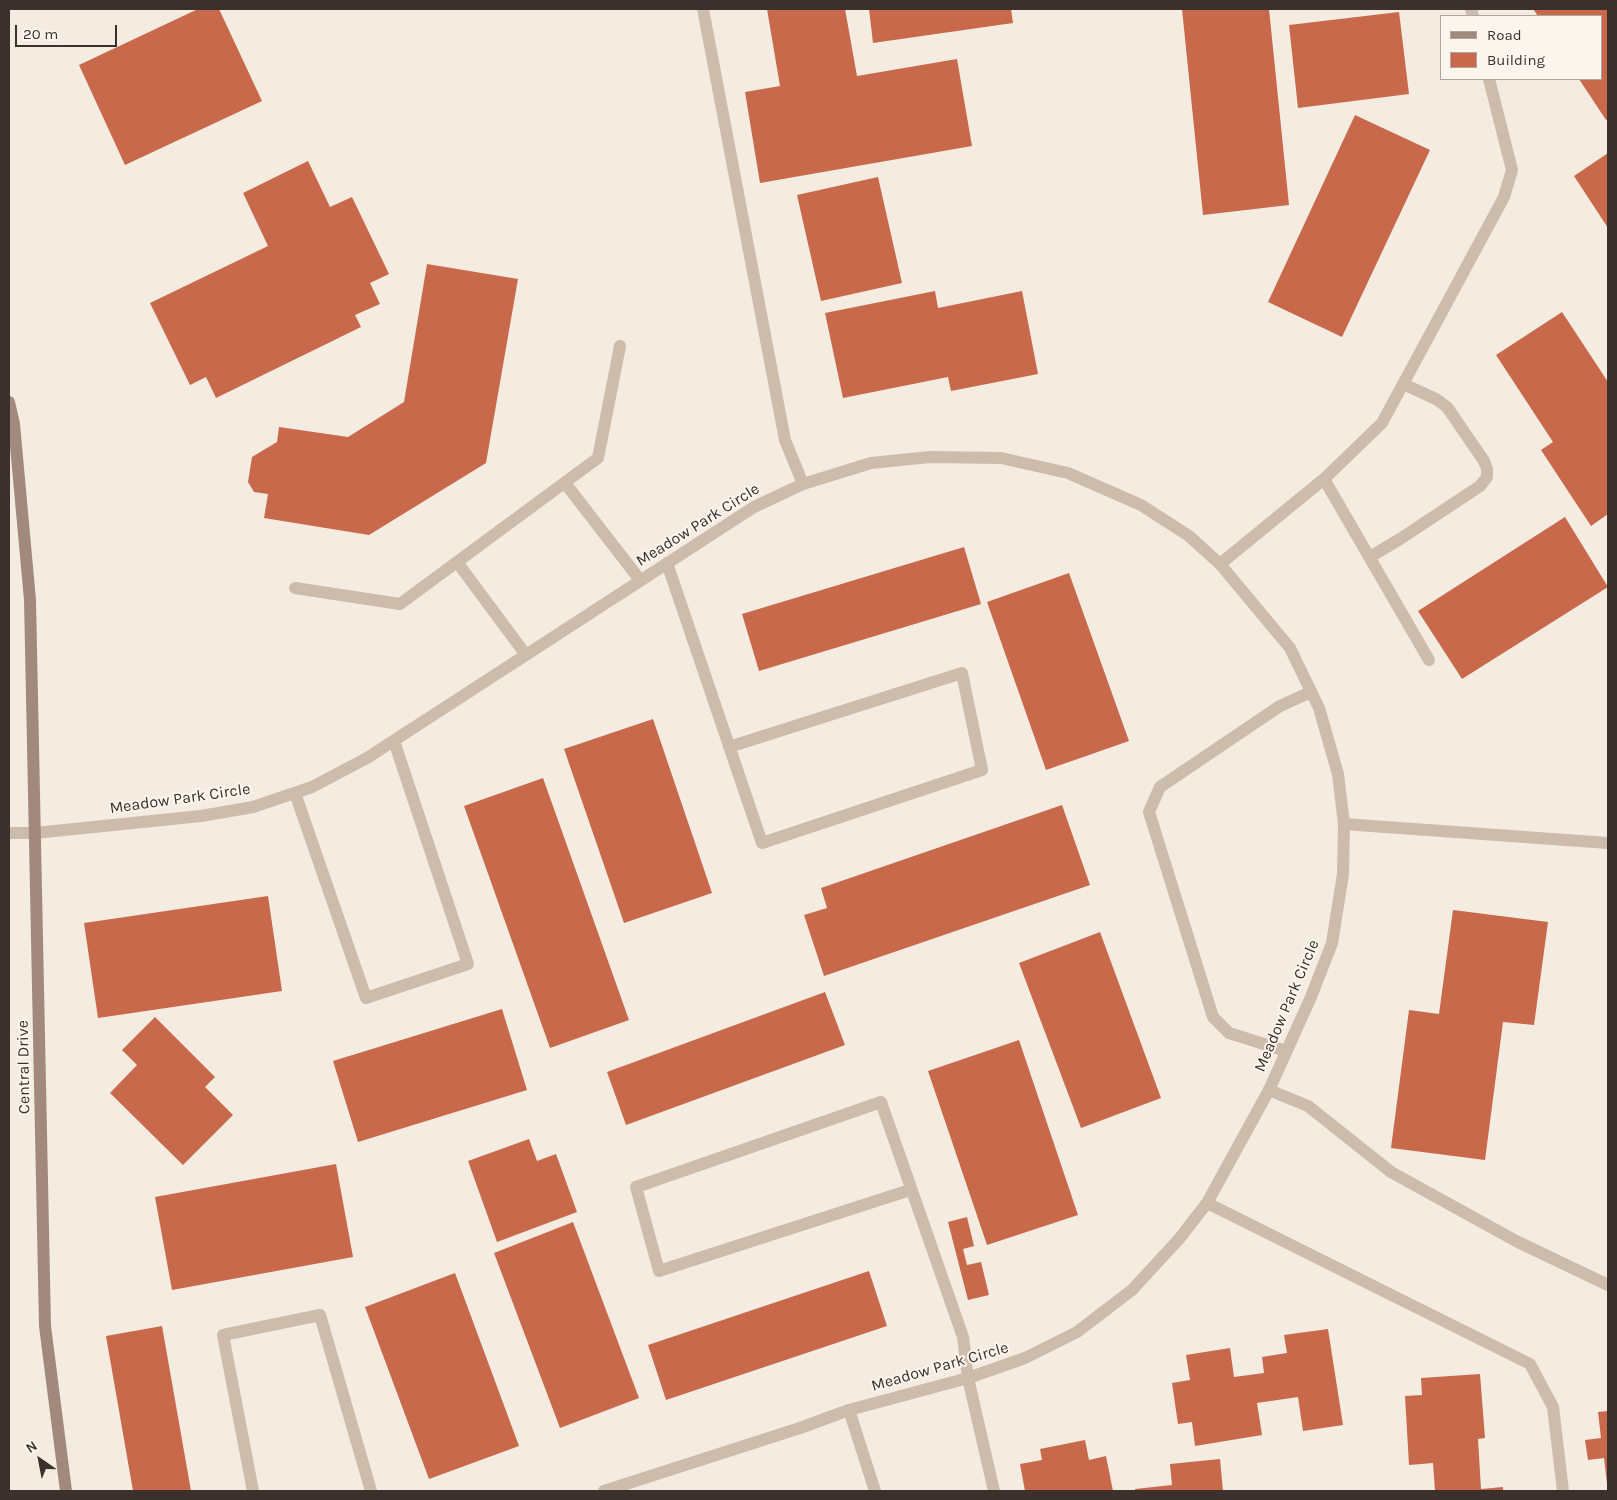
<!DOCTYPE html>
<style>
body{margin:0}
#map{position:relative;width:1617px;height:1500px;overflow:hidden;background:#f4ebe1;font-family:Karla,sans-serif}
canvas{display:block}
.frame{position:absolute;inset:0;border:10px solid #3b302b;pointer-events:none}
.legend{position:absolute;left:1440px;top:15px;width:162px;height:65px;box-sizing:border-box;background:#fbf5ee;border:1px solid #aea6a0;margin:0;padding:6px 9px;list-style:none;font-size:15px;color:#3b302b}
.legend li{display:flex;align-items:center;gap:10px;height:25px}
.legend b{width:25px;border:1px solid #aea6a0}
.north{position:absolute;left:15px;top:1435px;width:50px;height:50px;-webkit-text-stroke:4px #fbf5ee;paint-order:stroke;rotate:327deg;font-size:14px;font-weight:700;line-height:20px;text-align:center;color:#3b302b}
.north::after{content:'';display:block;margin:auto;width:18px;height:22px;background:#3b302b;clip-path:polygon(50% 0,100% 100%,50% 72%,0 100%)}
.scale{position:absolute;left:15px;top:25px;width:102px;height:22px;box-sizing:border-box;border:2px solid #3b302b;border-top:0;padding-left:6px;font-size:15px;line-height:18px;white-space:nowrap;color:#3b302b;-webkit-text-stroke:4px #fbf5ee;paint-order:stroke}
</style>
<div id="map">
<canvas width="1617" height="1500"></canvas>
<div class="frame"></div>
<ul class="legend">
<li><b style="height:6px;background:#a18a7d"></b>Road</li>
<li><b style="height:14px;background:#c8694b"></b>Building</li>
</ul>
<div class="north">N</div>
<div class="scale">20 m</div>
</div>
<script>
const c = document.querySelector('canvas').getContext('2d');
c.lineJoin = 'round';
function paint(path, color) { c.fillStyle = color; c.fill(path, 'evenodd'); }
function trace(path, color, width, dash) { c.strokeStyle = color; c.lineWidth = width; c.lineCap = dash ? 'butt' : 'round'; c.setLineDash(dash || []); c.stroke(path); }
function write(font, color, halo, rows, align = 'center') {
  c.font = font + ' Karla,sans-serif'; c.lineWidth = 4; c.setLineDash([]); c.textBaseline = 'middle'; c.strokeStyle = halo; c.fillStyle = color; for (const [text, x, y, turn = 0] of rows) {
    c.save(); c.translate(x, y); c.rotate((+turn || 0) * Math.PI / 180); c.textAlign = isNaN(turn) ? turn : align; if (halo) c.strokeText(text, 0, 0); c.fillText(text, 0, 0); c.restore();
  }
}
const building = new Path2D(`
 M198,9H219L262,101L125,165L79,65Z
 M767,9H845L857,76L957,59L972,146L760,183L745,92L780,86Z
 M869,9H1011L1013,23L873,43Z
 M1182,9H1269L1289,205L1203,215Z
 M1533,9H1608V119L1606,120L1579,79H1601V16H1538Z
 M1399,12L1409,94L1298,108L1289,25Z
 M1355,115L1430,150L1342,337L1268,302Z
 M1608,153V228L1574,176Z
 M308,161L330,207L352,197L389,274L370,283L380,304L355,315L361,327L216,398L206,377L190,385L150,303L268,246L243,193Z
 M878,177L902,283L821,301L797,195Z
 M427,264L518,279L486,463L369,535L264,518L268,494L254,492L248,482L252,457L277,442L279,427L348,437L404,402Z
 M935,291L938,308L1022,291L1038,374L951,391L948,377L843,398L825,313Z
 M1562,312L1608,382V514L1591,526L1541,450L1553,442L1496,355Z
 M1565,517L1608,587L1462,679L1418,611Z
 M964,547L981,604L759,671L742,614Z
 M1069,573L1129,741L1046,770L987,602Z
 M653,719L712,893L624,923L564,749Z
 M543,778L629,1020L550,1048L464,806Z
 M1062,805L1090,885L824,976L804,915L827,908L821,888Z
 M268,896L282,991L98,1018L84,923Z
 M1453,910L1548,922L1534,1025L1503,1022L1485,1160L1391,1148L1409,1010L1439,1014Z
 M1100,932L1161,1098L1081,1128L1019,963Z
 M825,992L845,1045L626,1125L607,1072Z
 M502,1009L527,1090L358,1142L333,1061Z
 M155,1017L215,1077L205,1087L233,1115L183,1165L110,1093L137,1065L122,1050Z
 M1019,1040L1078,1215L987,1245L928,1071Z
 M529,1139L537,1161L556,1154L577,1212L497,1242L468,1161Z
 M336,1164L353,1257L172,1290L155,1197Z
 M967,1217L974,1246L963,1249L967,1265L981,1262L989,1295L968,1300L948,1222Z
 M573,1222L639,1398L560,1428L494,1253Z
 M869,1271L887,1326L666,1400L648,1345Z
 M455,1273L519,1446L429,1479L365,1307Z
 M162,1326L191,1491H133L106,1336Z
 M1328,1329L1343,1425L1303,1431L1298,1397L1257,1403L1262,1435L1195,1446L1192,1422L1178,1424L1172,1383L1190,1380L1186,1355L1230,1348L1234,1377L1264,1373L1262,1357L1287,1353L1284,1335Z
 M1480,1374L1485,1438L1478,1439L1481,1489L1503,1487V1491H1435L1433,1463L1409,1465L1405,1396L1422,1395L1421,1378Z
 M1608,1411V1484H1607L1604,1458L1588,1460L1585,1440L1601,1438L1598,1412Z
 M1085,1440L1089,1460L1106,1456L1113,1491H1025L1020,1464L1042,1460L1040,1449Z
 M1220,1459L1223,1491H1135V1489L1172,1485L1170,1464Z`);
const service = new Path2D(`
 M703,9L785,440L803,484
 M1471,9L1473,16
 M1324,479L1429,660
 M565,483L640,580
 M1370,557L1400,539L1480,486L1487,477V469L1484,461L1447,407L1436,399L1403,384
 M457,562L526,655
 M667,563L762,843L982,770L962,673L729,747
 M1220,564L1324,479L1382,423L1504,197L1512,170L1489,79
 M295,588L400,604L598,458L620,346
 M295,793L366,998L468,964L394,741
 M1344,824L1608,843
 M1286,1051L1229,1033L1213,1017L1149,812L1160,787L1280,706L1311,692
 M1269,1090L1308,1106L1391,1172L1516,1241L1608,1285
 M910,1190L659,1271L636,1187L881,1102L963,1337L968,1378L994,1491
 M1207,1203L1530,1364L1553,1407L1563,1491
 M849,1410L875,1491
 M253,1491L223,1335L320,1315L371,1491`);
const minor = new Path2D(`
 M9,833H35L201,816L253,807L312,787L367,758L754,507L803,484L871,463L930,457L1001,458L1068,473L1141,505L1189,536L1220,564L1290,648L1319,708L1338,774L1344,824L1343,874L1332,943L1311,997L1269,1090L1207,1203L1179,1239L1132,1290L1077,1332L1025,1358L968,1378L849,1410L800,1428L604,1491`);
const secondary = new Path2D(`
 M9,402L14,424L30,600L45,1326L66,1491`);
const streetNames = [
 ["Meadow Park Circle",698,525,-32],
 ["Meadow Park Circle",180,799,-8],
 ["Meadow Park Circle",1287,1006,-67],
 ["Central Drive",24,1067,-91],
 ["Meadow Park Circle",940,1367,-16]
];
paint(building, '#c8694b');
trace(service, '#cdbbac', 12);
trace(minor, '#cdbbac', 12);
trace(secondary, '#a18a7d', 12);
write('16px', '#3b302b', '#fbf5ee', streetNames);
</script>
